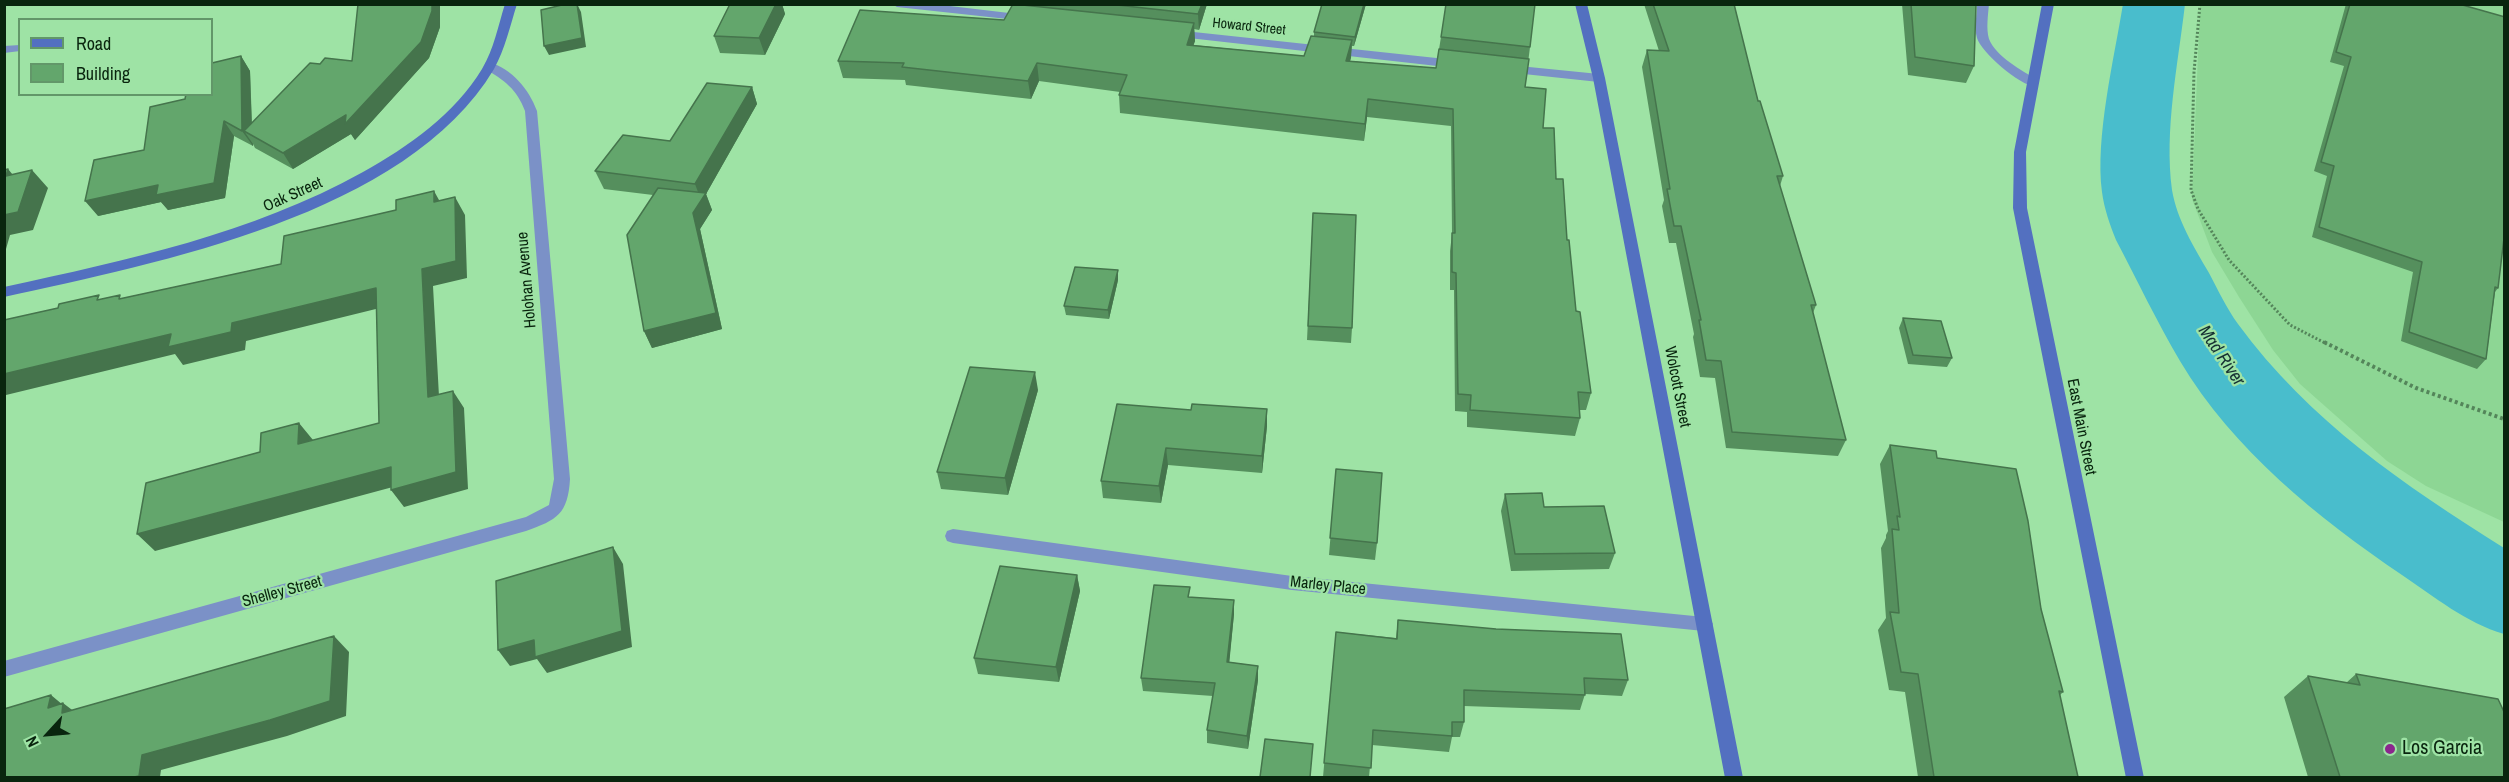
<!DOCTYPE html>
<style>
body{margin:0}
#map{position:relative;width:2509px;height:782px;overflow:hidden;background:#9ee3a5;font-family:"Archivo Narrow",sans-serif}
canvas{display:block}
.frame{position:absolute;inset:0;border:6px solid #09250e;pointer-events:none}
.legend{position:absolute;left:18px;top:18px;width:195px;height:78px;box-sizing:border-box;background:#9ee3a5;border:2px solid #629769;margin:0;padding:8px 10px;list-style:none;font-size:18px;color:#09250e}
.legend li{display:flex;align-items:center;gap:12px;height:30px}
.legend b{width:30px;border:2px solid #629769}
.north{position:absolute;left:18px;top:704px;width:60px;height:60px;-webkit-text-stroke:4px #9ee3a5;paint-order:stroke;rotate:244deg;font-size:16px;font-weight:700;line-height:24px;text-align:center;color:#09250e}
.north::after{content:'';display:block;margin:auto;width:21px;height:27px;background:#09250e;clip-path:polygon(50% 0,100% 100%,50% 72%,0 100%)}
</style>
<div id="map">
<canvas width="2509" height="782"></canvas>
<div class="frame"></div>
<ul class="legend">
<li><b style="height:8px;background:#5370c0"></b>Road</li>
<li><b style="height:16px;background:#63a66c"></b>Building</li>
</ul>
<div class="north">N</div>
</div>
<script>
const c = document.querySelector('canvas').getContext('2d');
c.lineJoin = 'round';
function paint(path, color) { c.fillStyle = color; c.fill(path, 'evenodd'); }
function trace(path, color, width, dash) { c.strokeStyle = color; c.lineWidth = width; c.lineCap = dash ? 'butt' : 'round'; c.setLineDash(dash || []); c.stroke(path); }
function write(font, color, halo, rows, align = 'center') {
  c.font = font + ' "Archivo Narrow",sans-serif'; c.lineWidth = 4.5; c.setLineDash([]); c.textBaseline = 'middle'; c.strokeStyle = halo; c.fillStyle = color; for (const [text, x, y, turn = 0] of rows) {
    c.save(); c.translate(x, y); c.rotate((+turn || 0) * Math.PI / 180); c.textAlign = isNaN(turn) ? turn : align; if (halo) c.strokeText(text, 0, 0); c.fillText(text, 0, 0); c.restore();
  }
}
const built = new Path2D(`
 M2200,5H2504V522L2426,486L2387,461L2300,384L2273,350L2239,297L2212,252L2192,199Z`);
const river = new Path2D(`
 M2123,4H2185C2178,65 2164,130 2172,190C2177,220 2194,247 2209,273C2218,290 2227,309 2238,324C2310,422 2403,484 2504,548V634C2466,623 2435,597 2402,575C2318,518 2233,450 2180,361C2157,322 2137,280 2116,240C2110,225 2104,208 2102,192C2095,138 2114,59 2123,4Z`);
const pathFar1 = new Path2D(`
 M2200,4L2194,72L2191,190L2198,209L2229,260L2290,325L2327,344`);
const path = new Path2D(`
 M2324,342L2416,388L2504,419`);
const street = new Path2D(`
 M892,4H933L1026,15L1032,18L1026,21L897,7Z
 M1977,4H1989C1988,15 1986,29 1989,39C1996,57 2022,70 2037,80V86C2023,89 1981,52 1977,38C1974,27 1977,15 1977,4Z
 M1175,30L1455,60L1461,64L1455,68L1171,36L1169,34Z
 M20,45V51L4,53V46Z
 M489,62C512,69 529,89 537,111L570,479C568,514 557,520 526,531L4,677V661L526,517L549,505L554,479L525,111C517,89 504,80 485,69V63Z
 M1509,65L1599,74L1605,78L1599,82L1505,72V66Z
 M953,529L1292,576L1704,617L1710,619L1713,624L1710,629L1704,631L1292,590L953,543L947,541L945,536L947,531Z`);
const secondary = new Path2D(`
 M505,4H517C510,26 505,49 494,69C407,215 158,263 4,297V287C128,260 251,234 363,172C408,147 455,114 482,69C494,49 498,26 505,4Z
 M1575,4H1587L1605,78L1743,778H1725L1593,78Z
 M2042,4H2054L2026,152L2027,208L2144,778H2126L2013,208L2014,152Z`);
const wall = new Path2D(`
 M358,4H440V27L429,58L355,140L351,134L293,169L255,148L253,144V146L234,136L225,198L168,210L161,202L98,216L144,150L185,99L241,56L250,71L252,123L320,64L352,61Z
 M730,4H782L785,14L765,55L720,53L714,36Z
 M1020,4H1207L1199,30L1194,29L1195,41L1193,45L1304,56L1314,36V32L1322,4H1366L1354,46H1352L1350,61L1436,68L1441,37L1530,47L1525,87L1543,128L1556,179L1567,240L1576,311L1591,393L1586,410H1579L1580,418L1575,436L1467,427V412L1455,411L1454,290H1450V251L1452,234L1451,126L1367,117L1364,141L1120,113L1119,95L1120,92L1039,81L1031,99L906,85L905,80L843,78L838,61L1004,20Z
 M1644,4H1734L1758,101L1783,176L1780,186L1816,305L1813,313L1846,440L1838,456L1726,448L1715,378L1700,377L1693,337L1694,334L1676,243H1669L1662,206L1664,200L1642,67L1647,50L1659,51Z
 M1902,4H1976L1974,66L1966,83L1908,75Z
 M2346,4H2459L2498,288L2495,292L2486,359L2477,369L2401,341L2413,272L2312,237L2327,176L2314,171L2344,66L2330,62Z
 M752,87L757,104L706,194L712,210L700,229L722,329L652,348L644,331L653,195L604,189L595,171L670,141Z
 M1313,213L1352,328L1351,343L1307,340Z
 M1118,280L1109,319L1066,315L1064,306Z
 M1903,318L1952,358L1947,367L1908,364L1899,328Z
 M1038,390L1008,495L941,489L937,472Z
 M1117,404L1267,426L1262,473L1168,465L1161,503L1103,498L1101,481Z
 M1890,445L1937,458L2041,609L2063,692L2060,695L2078,777H1918L1905,692L1889,690L1878,630L1886,618L1881,548L1886,538V535L1888,531L1880,464Z
 M1336,469L1377,543L1375,560L1329,555Z
 M1505,494L1544,507L1615,553L1609,569L1511,571L1501,511Z
 M1077,575L1080,591L1059,682L978,674L974,658Z
 M1190,597L1234,614L1229,662L1258,666V680L1248,749L1207,743V730L1213,696L1143,691L1141,678Z
 M1398,620L1628,680L1622,696L1585,694L1580,710L1464,706V722L1460,737H1452L1449,752L1372,745L1369,777H1323L1336,632L1396,638Z
 M2356,674L2505,777H2308L2284,697L2308,676L2346,683Z`);
const shadedWall = new Path2D(`
 M432,4H440V27L429,58L355,140L351,134L293,169L283,153L346,115Z
 M577,4L581,12L586,47L549,55L544,46Z
 M776,4H782L785,14L765,55L759,38Z
 M1202,4H1207L1199,30L1198,14Z
 M1364,4H1366L1354,46L1355,37Z
 M1194,23L1195,41L1188,62L1187,45Z
 M1352,40L1351,58L1345,79L1346,61Z
 M241,56L250,71L252,136L244,131L253,144V146L242,131Z
 M1037,63L1039,81L1031,99L1028,81Z
 M752,87L757,104L706,194L712,210L700,229L722,329L652,348L644,331L693,213L701,200L695,184Z
 M1368,99L1367,117L1364,141L1365,124Z
 M224,121L234,136L225,198L168,210L161,202L98,216L85,201Z
 M8,169L23,187L6,176Z
 M32,170L48,188L33,230L10,235L6,249H4V215Z
 M434,191L444,209L434,202Z
 M455,197L465,215L467,278L433,286L440,415L428,397L422,269Z
 M1118,270V280L1109,319L1108,310Z
 M376,288L388,306L246,341L245,350L183,365L175,354L6,395L4,402V374L171,334L232,323Z
 M1035,372L1038,390L1008,495L1005,478Z
 M453,391L464,408L468,489L404,507L391,490Z
 M1267,409V426L1262,473V456Z
 M299,423L313,440L298,444Z
 M1166,448L1168,465L1161,503L1159,486Z
 M391,467L404,484L155,551L137,534Z
 M613,547L623,564L632,647L547,673L537,659L510,666L498,650Z
 M1077,575L1080,591L1059,682L1056,667Z
 M1234,600V614L1228,676L1227,662Z
 M334,636L349,652L346,716L287,736L161,770L160,777H134L142,755Z
 M1258,666V680L1248,749L1247,736Z
 M51,695L63,705V703L84,719L82,729L48,708Z`);
const building = new Path2D(`
 M358,4H432V11L421,42L345,124L346,115L283,153L244,131L310,63L320,64L325,58L352,61Z
 M566,4H577L582,38L544,46L541,10Z
 M730,4H776L759,38L714,36Z
 M1013,4L1194,23L1187,45L1304,56L1311,36L1352,40L1346,61L1436,68L1439,49L1529,59L1525,87L1546,89L1543,128H1554L1556,179H1563L1567,240H1569L1576,311L1580,312L1591,393L1578,392L1580,418L1470,410L1471,395L1458,394L1456,273L1452,272V233H1455L1453,109L1368,99L1365,124L1119,95L1127,75L1037,63L1028,81L902,67L904,63L838,61L860,10L1004,20Z
 M1108,4H1202L1198,14Z
 M1322,4H1364L1355,37L1314,32Z
 M1446,4H1535L1530,47L1441,37Z
 M1653,4H1734L1758,101H1760L1783,176H1777L1816,305H1811L1846,440L1732,432L1721,361L1706,360L1699,320H1701L1681,226H1674L1667,189H1670L1647,50L1669,51Z
 M1911,4H1976L1974,66L1915,57Z
 M2350,4H2459L2505,17V230L2498,288L2495,287L2486,359L2409,332L2422,262L2319,227L2334,166L2321,162L2351,57L2336,52Z
 M241,56L242,131L224,121L214,183L156,195L158,185L85,201L94,160L144,150L150,107L185,99L186,94H212V63Z
 M707,83L752,87L695,184L595,171L623,135L670,141Z
 M8,169L6,176L32,170L18,212L4,215V170Z
 M658,188L706,193L693,213L716,313L644,331L627,235Z
 M434,191V202L455,197L456,261L422,269L428,397L453,391L456,472L391,490V467L137,534L146,483L260,452L261,433L299,423L298,444L379,423L376,288L232,323L231,332L168,347L171,334L4,374V320L58,308L59,304L99,295L97,300L120,295L119,299L281,264L284,236L396,210V200Z
 M1313,213L1356,215L1352,328L1308,326Z
 M1075,267L1118,270L1108,310L1064,306Z
 M1903,318L1941,321L1952,358L1913,355Z
 M970,367L1035,372L1005,478L937,472Z
 M1117,404L1191,410L1192,404L1267,409L1262,456L1166,448L1159,486L1101,481Z
 M1890,445L1936,451L1937,458L2016,469L2028,521L2041,609L2063,692L2059,691L2078,777H1934L1918,674L1901,672L1890,612L1899,613L1892,529L1899,530L1897,516L1900,517Z
 M1336,469L1382,473L1377,543L1330,538Z
 M1542,493L1544,507L1604,506L1615,553L1515,554L1505,494Z
 M613,547L622,631L535,657L534,640L498,650L496,581Z
 M1000,566L1077,575L1056,667L974,658Z
 M1154,585L1190,587L1188,597L1234,600L1227,662L1258,666L1247,736L1207,730L1215,683L1141,678Z
 M1398,620L1496,629L1621,634L1628,680L1584,678L1585,695L1464,690V722H1452V736L1373,730L1371,768L1324,763L1336,632L1397,639Z
 M334,636L330,701L270,720L142,755L139,776L134,777H4V709L51,695L48,708L63,703L62,713Z
 M2356,674L2498,699L2505,714V777H2340L2308,676L2360,685Z
 M1265,739L1313,744L1310,777H1260Z`);
const markers = [
 [2390,749,6,"#8b268d"]
];
const farStreetnames = [
 ["Howard Street",1249,27,6]
];
const streetNames = [
 ["Oak Street",293,195,-24],
 ["Holohan Avenue",527,280,-95],
 ["Wolcott Street",1677,387,79],
 ["East Main Street",2081,427,79],
 ["Marley Place",1328,586,6],
 ["Shelley Street",282,592,-15]
];
const waterNames = [
 ["Mad River",2221,356,56]
];
const nearPoinames = [
 ["Los Garcia",2402,749]
];
paint(built, '#8dd694');
paint(river, '#49bdcc');
trace(pathFar1, '#54855a', 3, [2, 2]);
trace(path, '#54855a', 4, [3, 3]);
paint(street, '#7b91c7');
paint(secondary, '#5370c0');
paint(wall, '#558f5d');
paint(shadedWall, '#45744c');
paint(building, '#63a66c');
trace(building, '#45744c', 1.5);
for (const [x, y, r, color] of markers) { const dot = new Path2D(); dot.arc(x, y, r, 0, 2 * Math.PI); c.fillStyle = color; c.fill(dot); trace(dot, '#9ee3a5', 2); }
write('14px', '#09250e', '#9ee3a5', farStreetnames);
write('16px', '#09250e', '#9ee3a5', streetNames);
write('italic 18px', '#163033', '#9ee3a5', waterNames);
write('20px', '#09250e', '#9ee3a5', nearPoinames, 'left');
</script>
